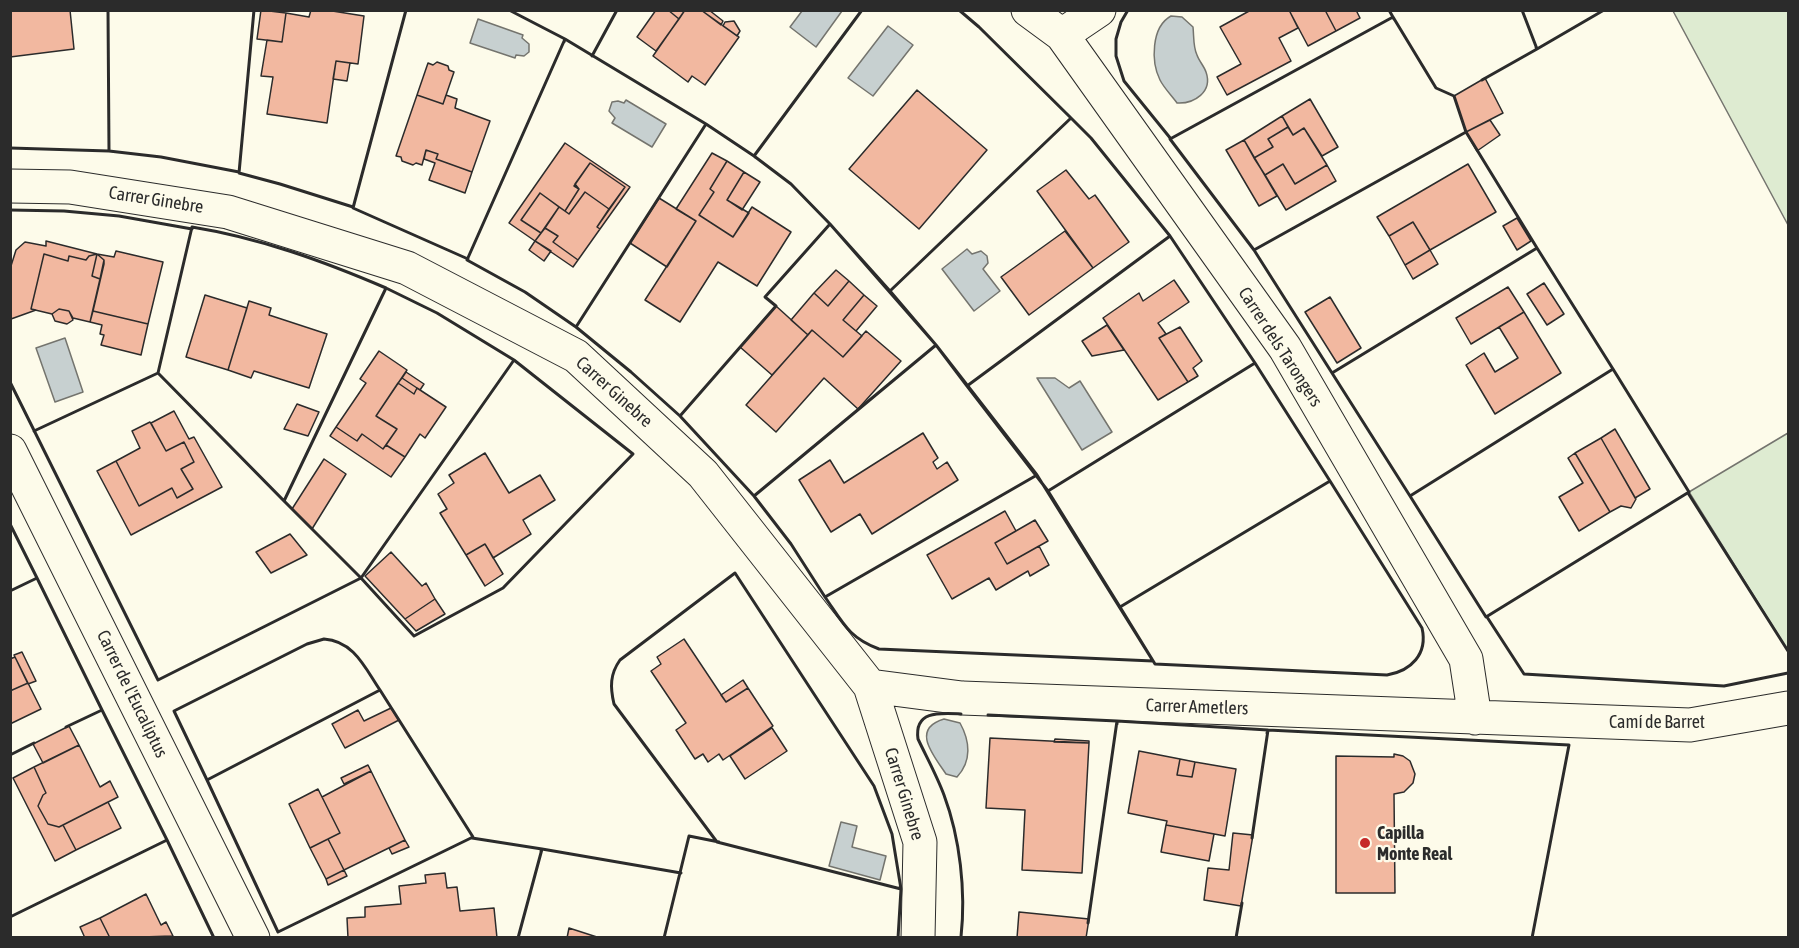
<!DOCTYPE html>
<meta charset="utf-8">
<style>
body{margin:0}
#map{position:relative;width:1799px;height:948px;overflow:hidden;background:#fdfbea;font-family:"Asap Condensed",sans-serif}
canvas{display:block}
.frame{position:absolute;inset:0;border:12px solid #2b2b2b;pointer-events:none}
</style>
<div id="map">
<canvas width="1799" height="948"></canvas>
<div class="frame"></div>
</div>
<script>
const c = document.querySelector('canvas').getContext('2d');
c.lineJoin = 'round';
function paint(path, color) { c.fillStyle = color; c.fill(path, 'evenodd'); }
function trace(path, color, width, dash) { c.strokeStyle = color; c.lineWidth = width; c.lineCap = dash ? 'butt' : 'round'; c.setLineDash(dash || []); c.stroke(path); }
function write(font, color, halo, rows, align = 'center') {
  c.font = font + ' "Asap Condensed",sans-serif'; c.lineWidth = 4.5; c.setLineDash([]); c.textBaseline = 'middle'; c.strokeStyle = halo; c.fillStyle = color; for (const [text, x, y, turn = 0] of rows) {
    c.save(); c.translate(x, y); c.rotate((+turn || 0) * Math.PI / 180); c.textAlign = isNaN(turn) ? turn : align; if (halo) c.strokeText(text, 0, 0); c.fillText(text, 0, 0); c.restore();
  }
}
const green = new Path2D(`
 M1673,11H1788V225Z
 M1788,433V651L1689,492Z`);
const water = new Path2D(`
 M802,11V10L842,11L816,47L790,27Z
 M1171,16L1182,17L1193,27C1194,36 1193,47 1197,55C1199,61 1204,66 1206,72C1213,92 1194,104 1177,103C1172,96 1164,88 1160,80C1151,62 1151,27 1171,16Z
 M478,19L523,35L522,38L529,44V52L524,56L516,55L515,58L470,43Z
 M888,26L913,45L873,96L848,78Z
 M626,100L666,124L652,147L612,123L615,118L609,111L612,102L618,101L624,103Z
 M967,249L972,254L981,251L987,256L988,263L983,269L1000,291L974,311L942,269Z
 M65,338L83,392L55,402L36,348Z
 M1037,378H1055L1069,388L1080,381L1112,432L1082,450Z
 M944,719L960,723C970,741 972,761 957,777L946,774C934,756 910,729 944,719Z
 M841,822L857,826L852,847L886,856L880,880L829,866Z`);
const building = new Path2D(`
 M10,10H70L74,49L10,57Z
 M261,10L286,13L282,42L257,39Z
 M311,10H326L364,16L358,64L336,61L327,123L267,114L273,77L261,76L267,40L282,42L286,13L309,17Z
 M656,10H668L679,19L656,51L637,37Z
 M668,10H685L679,19Z
 M685,10H701L739,37L705,85L692,76L688,82L653,56Z
 M701,10H709L723,21L721,25Z
 M1251,10H1289L1298,28L1279,38L1291,61L1227,95L1217,77L1241,64L1220,27Z
 M1289,10H1325L1336,31L1308,46Z
 M1325,10H1356L1360,18L1336,31Z
 M734,21L740,31L737,36L723,26L725,22Z
 M336,61L350,63L347,81L333,79Z
 M437,62L448,66L449,70L454,72L443,104L417,95L428,63L433,65Z
 M1485,78L1503,113L1466,132L1454,96Z
 M917,90L987,150L919,229L849,169Z
 M417,95L443,104L446,95L457,99L455,108L490,121L472,172L436,159L438,154L426,150L422,165L416,163L413,165L402,161L401,157L396,156Z
 M1310,99L1338,147L1322,156L1304,128L1293,135L1282,116Z
 M1282,116L1288,127L1268,139L1273,147L1254,158L1244,140Z
 M1490,120L1500,135L1477,151L1466,132Z
 M1288,127L1293,135L1304,128L1327,165L1295,184L1283,164L1265,175L1254,158L1273,147L1268,139Z
 M1244,140L1277,196L1259,206L1226,150Z
 M565,143L630,187L600,229L597,227L625,187L590,163L575,184L579,189L565,211L540,193L521,220L541,233L535,241L509,223Z
 M426,150L438,154L436,159L472,172L465,193L429,180L435,163L424,159Z
 M712,153L727,161L710,189L714,192L699,215L733,237L752,207L791,232L757,286L718,262L680,322L645,300L696,221L676,209Z
 M727,161L744,172L727,200L749,213L733,237L699,215L714,192L710,189Z
 M590,163L625,187L609,209L585,192L569,214L565,211L579,189L574,186Z
 M1283,164L1295,184L1327,165L1336,181L1286,210L1265,175Z
 M1468,164L1496,212L1430,250L1413,222L1389,236L1377,217Z
 M1066,170L1089,199L1095,195L1129,242L1093,268L1037,191Z
 M744,172L760,182L742,210L727,200Z
 M585,192L609,209L597,227L600,229L578,260L553,242L558,236L545,228L559,207L569,214Z
 M540,193L559,207L541,233L521,220Z
 M659,198L696,221L667,267L630,243Z
 M1517,218L1531,241L1517,250L1503,226Z
 M1413,222L1430,250L1405,265L1389,236Z
 M545,228L558,236L553,242L578,260L573,267L535,241Z
 M1065,231L1093,268L1029,315L1001,277Z
 M46,241L97,254L89,256L86,260L69,256L68,261L44,254L31,309L36,310L11,319L10,269L16,250L25,242L46,246Z
 M535,241L551,251L544,261L529,250Z
 M1430,250L1438,264L1413,279L1405,265Z
 M116,251L163,262L148,324L93,311L104,264V260L97,254L114,257Z
 M44,254L68,261L69,256L86,260L89,256L97,254L92,276L100,279L90,322L73,318L69,311L59,309L52,314L31,309Z
 M97,254L104,260L100,279L92,276Z
 M836,270L849,281L828,306L814,293Z
 M1174,280L1189,302L1158,323L1166,334L1159,338L1188,382L1158,400L1103,318L1139,293L1143,301Z
 M849,281L864,295L843,320L862,336L843,357L812,330L808,335L791,320L814,293L828,306Z
 M1544,283L1564,314L1547,325L1527,294Z
 M1508,287L1524,312L1471,344L1456,318Z
 M205,295L247,308L228,370L186,357Z
 M864,295L877,306L856,331L843,320Z
 M1330,297L1361,348L1337,363L1305,312Z
 M249,301L271,308L269,315L327,334L309,388L254,371L251,378L228,370Z
 M776,306L808,335L772,375L740,347Z
 M59,309L69,311L73,320L67,324L55,321L52,314Z
 M93,311L148,324L141,355L101,345L104,335L100,334L102,325L90,322Z
 M1524,312L1561,373L1495,414L1466,365L1484,353L1495,372L1518,358L1499,327Z
 M1107,325L1124,350L1092,356L1082,341Z
 M1180,327L1202,361L1193,368L1198,376L1188,382L1159,338Z
 M812,330L843,357L866,331L901,361L858,409L824,378L776,432L746,405Z
 M379,351L407,370L376,416L397,429L383,449L362,434L357,441L336,427L366,383L360,379Z
 M406,372L424,384L420,390L402,378Z
 M402,378L417,388L414,394L398,383Z
 M398,383L414,394L417,388L446,407L425,438L420,434L405,457L386,445L397,429L376,416Z
 M297,404L319,412L308,436L284,429Z
 M174,411L189,439L194,437L222,487L131,535L97,471L116,461L139,506L172,488L177,498L193,489L181,469L194,462L184,442L166,451L151,423Z
 M150,422L166,451L184,442L194,462L181,469L193,489L177,498L172,488L139,506L116,461L140,448L132,431Z
 M336,427L357,441L362,434L383,449L386,445L405,457L391,477L330,436Z
 M1615,429L1650,489L1635,498L1601,438Z
 M923,433L938,458L933,462L937,469L947,462L958,480L872,534L860,514L831,532L799,480L830,460L844,483Z
 M1601,438L1636,499L1631,508L1621,506L1610,512L1575,453Z
 M485,453L509,493L540,475L555,500L523,520L531,534L493,558L485,544L466,555L440,513L447,509L438,494L454,483L449,475Z
 M1575,453L1610,512L1579,531L1559,497L1583,483L1568,458Z
 M324,459L346,474L312,529L292,509Z
 M1005,511L1016,531L995,543L1007,564L1039,546L1049,565L1030,576L1028,571L996,590L989,578L952,599L927,555Z
 M1035,520L1048,541L1007,564L995,543Z
 M290,534L307,555L271,573L256,552Z
 M485,544L503,574L485,586L466,555Z
 M391,552L422,586L426,583L435,599L405,619L365,576Z
 M435,599L445,614L416,631L405,619Z
 M684,639L726,702L748,688L773,726L723,760L719,754L708,762L703,754L695,759L676,730L686,723L651,671L661,664L657,657Z
 M22,652L36,681L28,684L14,655Z
 M15,657L28,683L10,691V659Z
 M743,680L748,688L726,702L721,695Z
 M28,683L41,709L10,724V691Z
 M391,708L399,720L345,748L332,724L358,710L364,721Z
 M69,726L79,745L43,763L33,744Z
 M772,728L787,751L745,779L730,756Z
 M990,738L1089,743L1082,873L1022,870L1025,810L986,808Z
 M1055,739L1089,741V743L1054,742Z
 M79,745L100,787L110,781L118,797L59,827L48,824L38,806L43,795L46,793L34,767Z
 M1139,751L1180,759L1177,775L1192,777L1195,762L1236,769L1225,836L1166,825L1167,821L1128,813Z
 M1394,754L1403,756L1410,761L1415,774L1413,783L1404,792L1394,794L1395,893H1336V756L1394,757Z
 M1180,759L1195,762L1192,777L1177,775Z
 M368,765L371,771L344,784L341,778Z
 M34,767L46,793L43,795L38,806L48,824L59,827L63,825L76,850L55,861L13,778Z
 M371,771L405,840L344,870L328,839L340,833L322,797Z
 M318,789L340,833L310,848L289,804Z
 M108,802L121,828L76,850L63,825Z
 M1166,825L1214,834L1209,861L1161,852Z
 M1233,833L1253,835L1241,906L1204,900L1208,868L1229,870Z
 M328,839L344,870L326,879L310,848Z
 M405,840L409,847L392,854L389,848Z
 M344,870L347,876L328,885L326,879Z
 M445,873L447,888L457,887L460,911L494,908L497,938H348L347,918L365,917V907L401,904L399,886L426,883L425,875Z
 M146,894L161,925L166,922L173,936L110,938L100,918Z
 M1019,912L1089,919L1086,938H1017Z
 M100,918L110,938H85L80,927Z
 M569,928L600,938H567Z`);
const street = new Path2D(`
 M1028,10L1062,35L1285,348L1466,659L1475,718
 M1062,35L1099,10
 M10,186L70,187L228,212L407,268L576,356L703,474L870,686L920,842L918,938
 M10,451L253,938
 M870,686L962,698L1690,725L1788,708`);
const wall = new Path2D(`
 M108,10L109,151L161,157L239,172
 M254,10L239,173L280,184L353,207
 M406,10L353,208L468,259
 M509,10L565,39L564,42
 M1128,10L1121,22L1116,39V56L1124,81L1171,139
 M1389,10L1394,19
 M1393,17L1436,88L1454,96L1466,132L1254,250L1170,139Z
 M565,39L706,124L576,327L525,292L467,260Z
 M1536,47L1537,49L1604,10
 M592,56L617,10
 M1482,80L1537,49L1522,10
 M1071,118L1091,138L1170,236L967,386L936,345L890,291Z
 M706,124L754,156L791,184L830,224L765,297L776,306L680,416L631,372L576,327Z
 M1466,132L1537,248L1332,373L1254,250Z
 M10,148L109,151V148
 M755,157L754,156L862,10
 M10,210L64,211L119,216L192,229
 M829,223L890,291L1071,118L979,27L959,10
 M830,224L936,345L754,496L680,416L776,306L765,297Z
 M192,227C260,238 323,261 386,288L284,501L158,373Z
 M1170,236L1255,363L1048,491L967,386Z
 M1537,248L1613,369L1410,496L1332,373Z
 M386,288L437,313L514,360L361,578L284,501Z
 M936,345L1037,475L825,597L791,544L754,496Z
 M514,360L633,454L503,588L414,636L361,578Z
 M1255,363L1330,481L1120,607L1048,491Z
 M1613,369L1689,492L1486,617L1410,496Z
 M10,382L158,680L361,578L309,526
 M34,431L158,373L294,511
 M1037,475L1153,661L879,649C849,638 843,623 825,597Z
 M1330,481L1422,628C1428,654 1411,671 1387,675L1155,664L1120,607Z
 M1688,493L1788,651
 M10,524L37,578
 M735,573L874,786L892,834L901,889L717,842L614,704C610,687 610,674 620,660Z
 M10,591L37,578L102,710
 M1487,617L1524,674L1724,686L1788,673
 M324,639C354,641 365,668 380,690L207,780L174,711L307,644Z
 M380,690L473,837L278,932L207,780Z
 M961,714C941,713 914,710 918,739C927,758 937,776 944,795C960,838 966,891 961,937L965,938
 M988,715L1117,721L1088,923
 M1117,724V721L1268,730L1267,733
 M10,755L34,743
 M472,838L542,849L518,938
 M1252,838L1268,730L1569,745L1532,938
 M165,841L167,840L214,938
 M541,851L542,849L681,873
 M10,917L167,840L102,710L66,727
 M664,938L689,836L719,842
 M898,938L901,889L899,888
 M1236,938L1242,903`);
const markers = [
 [1365,843,6,"#c62828"]
];
const streetNames = [
 ["Carrer Ginebre",156,200,9],
 ["Carrer dels Tarongers",1280,347,57],
 ["Carrer Ginebre",614,392,42],
 ["Carrer de l'Eucaliptus",132,694,64],
 ["Carrer Ametlers",1197,707,2],
 ["Camí de Barret",1657,722],
 ["Carrer Ginebre",904,794,73]
];
const poiNames = [
 ["Capilla",1377,833],
 ["Monte Real",1377,854]
];
paint(green, '#deebd1');
trace(green, '#74746e', 1.5);
paint(water, '#c7d0d0');
trace(water, '#74746e', 1.5);
paint(building, '#f2b8a0');
trace(building, '#2b2b2b', 1.5);
trace(street, '#2b2b2b', 35);
trace(street, '#fdfbea', 33);
trace(wall, '#2b2b2b', 3);
for (const [x, y, r, color] of markers) { const dot = new Path2D(); dot.arc(x, y, r, 0, 2 * Math.PI); c.fillStyle = color; c.fill(dot); trace(dot, '#fdfbea', 2); }
write('18px', '#2b2b2b', '#fdfbea', streetNames);
write('bold 18px', '#2b2b2b', '#fdfbea', poiNames, 'left');
</script>
